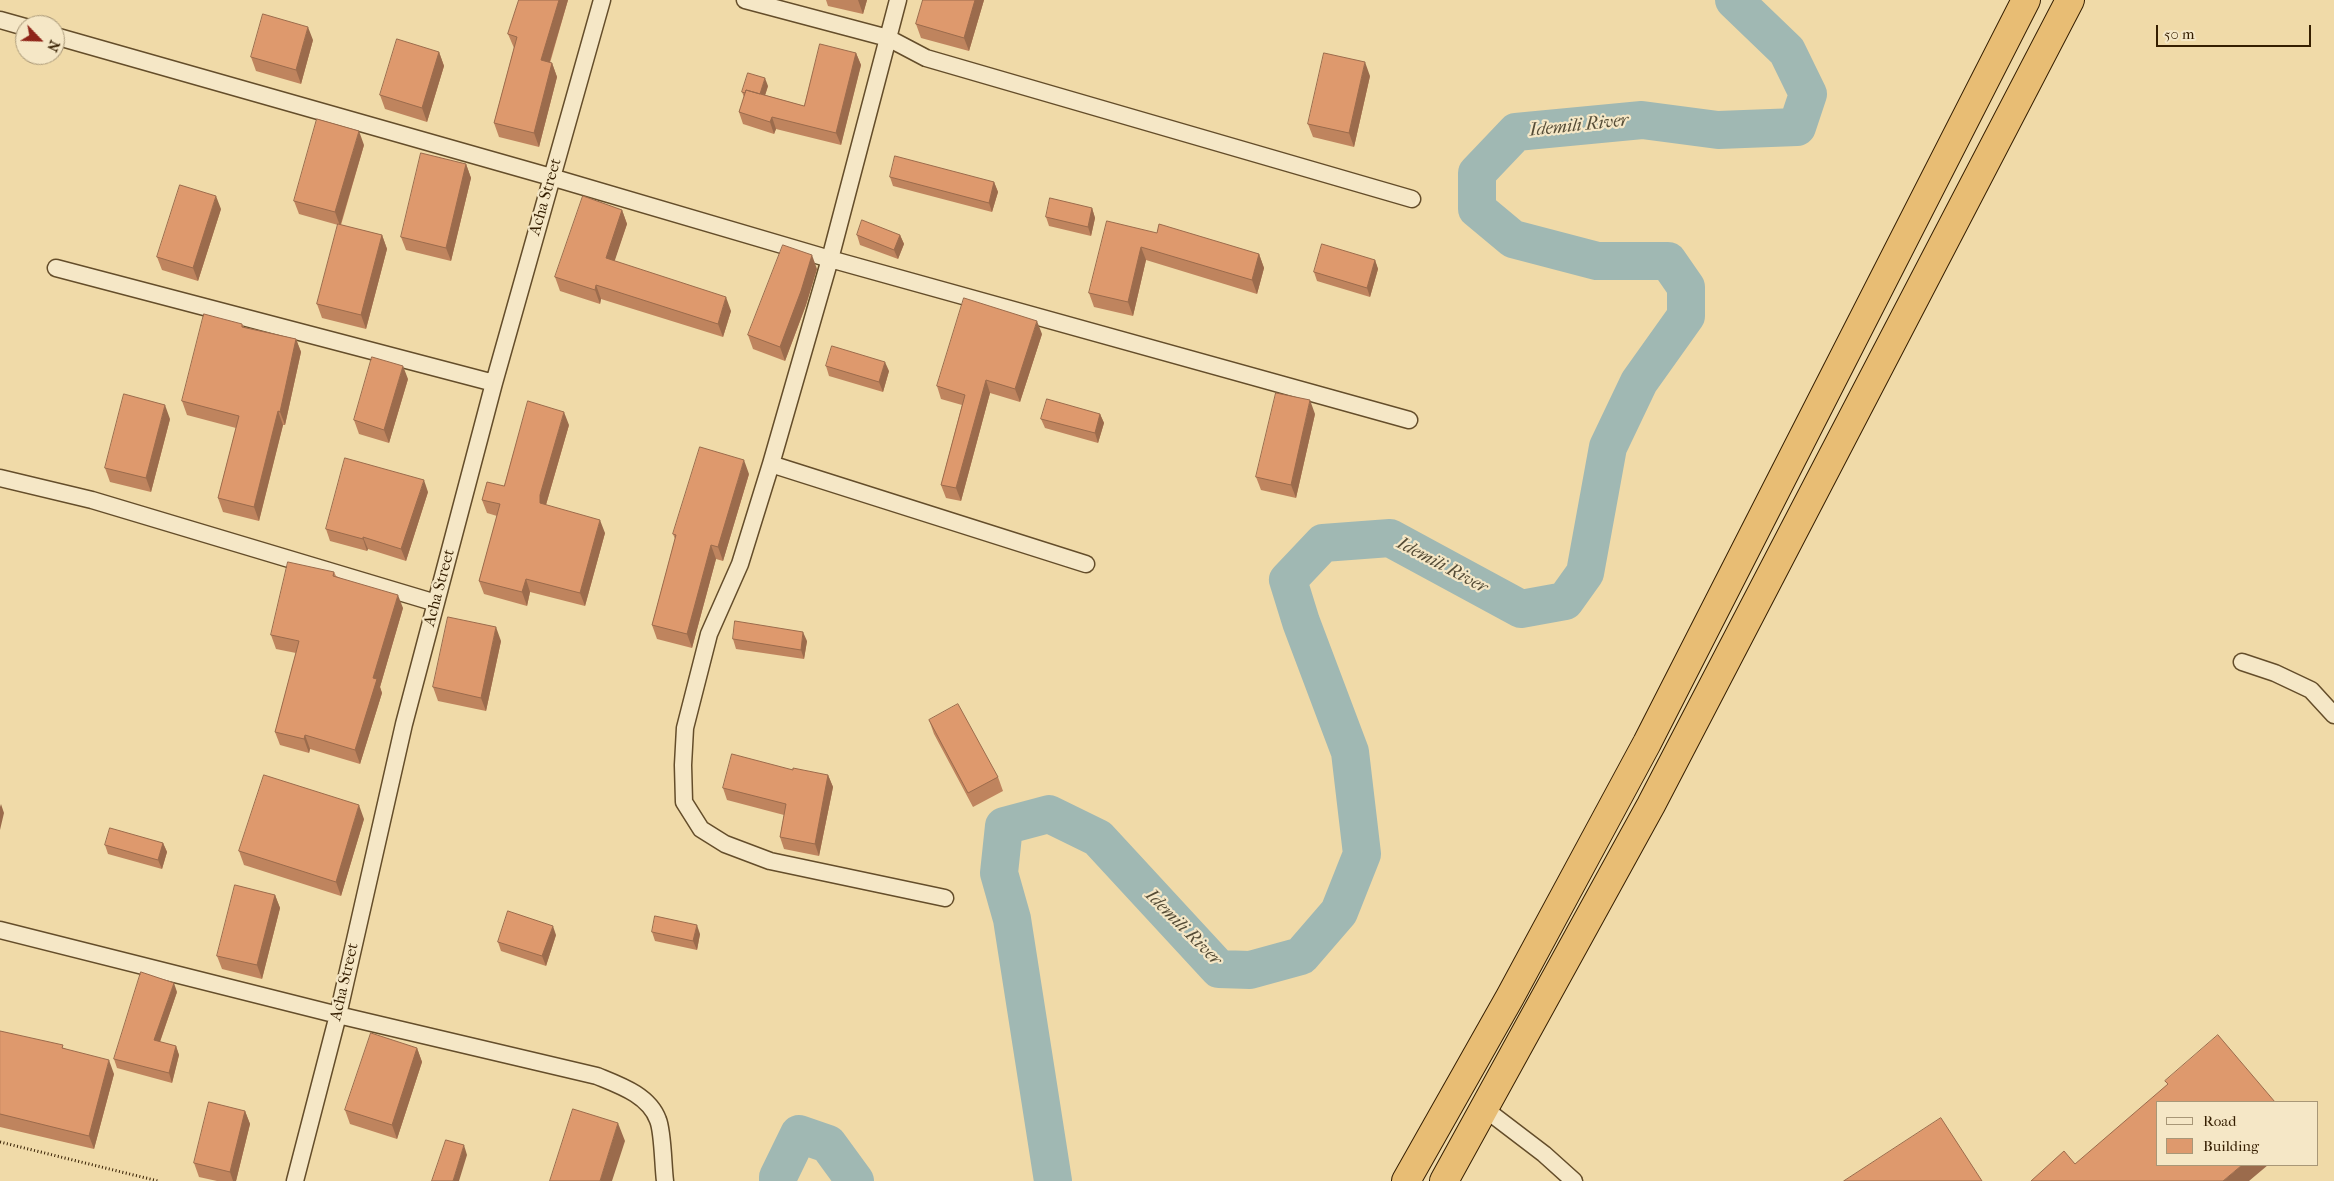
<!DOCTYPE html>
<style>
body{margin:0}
#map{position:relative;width:2334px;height:1181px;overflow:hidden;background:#f0daa8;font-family:"IM FELL French Canon",serif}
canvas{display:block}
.legend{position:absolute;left:2156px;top:1101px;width:162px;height:65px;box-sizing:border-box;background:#f5e7c6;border:1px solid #a89777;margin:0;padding:6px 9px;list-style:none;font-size:15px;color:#351e00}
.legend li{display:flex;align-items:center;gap:10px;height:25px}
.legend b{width:25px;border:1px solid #a89777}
.north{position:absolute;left:15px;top:15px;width:50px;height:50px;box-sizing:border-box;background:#f5e7c6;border:1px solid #a89777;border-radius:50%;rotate:114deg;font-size:14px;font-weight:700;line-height:20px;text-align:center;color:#351e00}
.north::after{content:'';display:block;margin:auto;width:18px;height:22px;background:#8f2418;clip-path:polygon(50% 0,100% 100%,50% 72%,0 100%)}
.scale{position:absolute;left:2156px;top:25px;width:155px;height:22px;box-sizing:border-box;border:2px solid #351e00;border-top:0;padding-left:6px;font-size:15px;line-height:18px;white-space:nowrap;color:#351e00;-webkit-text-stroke:4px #f5e7c6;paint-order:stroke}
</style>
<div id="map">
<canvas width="2334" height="1181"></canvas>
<ul class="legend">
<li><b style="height:6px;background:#f5e7c6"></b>Road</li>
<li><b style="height:14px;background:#de996d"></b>Building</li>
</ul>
<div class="north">N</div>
<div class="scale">50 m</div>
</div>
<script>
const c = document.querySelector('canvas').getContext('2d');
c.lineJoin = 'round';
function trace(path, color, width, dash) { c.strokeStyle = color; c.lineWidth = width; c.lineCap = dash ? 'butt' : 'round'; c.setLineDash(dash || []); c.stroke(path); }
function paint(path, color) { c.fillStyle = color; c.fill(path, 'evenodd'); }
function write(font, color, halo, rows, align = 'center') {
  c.font = font + ' "IM FELL French Canon",serif'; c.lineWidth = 4.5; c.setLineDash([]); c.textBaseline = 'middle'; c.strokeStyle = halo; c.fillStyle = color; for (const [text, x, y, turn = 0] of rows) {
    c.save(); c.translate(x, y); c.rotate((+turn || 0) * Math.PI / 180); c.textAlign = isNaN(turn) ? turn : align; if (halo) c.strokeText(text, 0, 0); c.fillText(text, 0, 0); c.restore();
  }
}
const river = new Path2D(`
 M778,1181V1177L799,1134L828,1144L855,1181
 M1053,1181L1012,919L999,873L1004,826L1049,814L1098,838L1219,969L1250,970L1301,956L1339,912L1362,854L1350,752L1301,622L1288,580L1323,543L1390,538L1521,609L1565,601L1585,573L1608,447L1639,382L1686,316V287L1668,261H1597L1513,239L1477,209V173L1516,132L1642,120L1718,130L1797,127L1808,94L1787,51L1734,0`);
const path = new Path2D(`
 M0,1142L158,1181`);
const street = new Path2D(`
 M745,0L888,38L926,58L1412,199
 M898,0L830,259L771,464L740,564L709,634L685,728L683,765L684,802L701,829L725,844L770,861L945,898
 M0,20L25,27
 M55,36L551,177L830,259L1409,420
 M56,268L494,383
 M771,464L1086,564
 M0,478L92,500L436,603
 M2242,662L2275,673L2311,690L2334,715
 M0,930L338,1015L597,1076C619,1085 649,1095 658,1120C663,1132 663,1166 665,1181
 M1485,1109L1544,1154L1574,1181
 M295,1181L338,1015L404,724L494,383L602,0`);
const highway = new Path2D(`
 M1406,1181L1510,997L1647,743L2026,0
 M1444,1181L1651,805L2070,0`);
const wall = new Path2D(`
 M519,0H568L550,63H552L557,77L539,147L499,137L494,123L514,48L508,34Z
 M826,0H867L863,14L828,6Z
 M923,0H984L969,51L921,38L916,24Z
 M313,40L301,84L256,71L251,57Z
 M439,52L444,66L427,122L385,109L380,95Z
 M856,53L861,65L841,145L776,129L774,134L743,124L739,112L744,97L742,92L768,86L765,95L804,106Z
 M1370,76L1354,147L1313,137L1308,124Z
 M364,145L341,225L382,235L387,249L366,329L322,318L317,304L338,225L299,214L294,201Z
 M466,164L471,178L451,261L406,250L401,237Z
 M890,177L994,182L998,192L992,212L893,186Z
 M1092,208L1095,218L1091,236L1049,226L1046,217Z
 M221,209L198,281L162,270L157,257Z
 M622,210L627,224L614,261L731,311L723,337L601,299L600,304L560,291L555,277Z
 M1157,233L1259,254L1264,268L1257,294L1146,260L1133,316L1094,307L1089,293Z
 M857,235H900L904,244L898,259L860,245Z
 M1375,260L1378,269L1370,297L1317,281L1314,272Z
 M817,269L806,305L785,361L753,349L748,335Z
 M242,324L244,327L296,339L301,352L285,425H283L259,521L223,512L218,498L236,428L187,415L182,401Z
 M1042,334L1020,402L990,393L961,501L946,498L941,485L962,405L941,399L937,386Z
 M826,366L889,371L883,392L829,376Z
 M408,379L389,443L359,434L354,420Z
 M1100,414L1104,423L1098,443L1045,428L1041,419Z
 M1315,414L1296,498L1261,490L1256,477Z
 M170,419L151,492L110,482L105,468Z
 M569,425L546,505L605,533L585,606L530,592L527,606L484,594L479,581L497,516L487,513L482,500L504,486Z
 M749,474L723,561L716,559L692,648L657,639L652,625L675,539L673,534Z
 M428,492L406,561L368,549L367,551L330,541L326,529Z
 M334,572L336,576L403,608L380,687L382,693L360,764L310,749L309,753L280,745L275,732L296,653L276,649L271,635Z
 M733,639L807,641L804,659L736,649Z
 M501,641L486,711L438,701L433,687Z
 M929,720L998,777L1003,791L973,807L934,734Z
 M793,770L828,775L833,787L819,856L784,849L780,837L784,815L727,800L723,788Z
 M364,819L341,896L244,865L239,851Z
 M163,843L167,852L162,869L108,854L105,845Z
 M275,895L280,908L262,979L222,969L217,956Z
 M652,932L700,934L697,950L655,941Z
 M556,935L546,966L501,951L498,942Z
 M177,992L160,1042L176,1046L179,1055L172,1083L117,1068L114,1059Z
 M0,1031L64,1048L114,1074L94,1149L0,1127Z
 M417,1048L422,1062L397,1139L350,1124L345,1110Z
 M245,1111L250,1124L236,1181H217L199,1177L194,1163Z`);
const shadedWall = new Path2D(`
 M559,0H568L546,74L541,60Z
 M858,0H867L863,14Z
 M975,0H984L969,51L964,38Z
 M308,27L313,40L301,84L296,70Z
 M439,52L444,66L427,122L422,108Z
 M856,53L861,65L841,145L836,133Z
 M1365,62L1370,76L1354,147L1349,133Z
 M552,63L557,77L539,147L534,133Z
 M765,78L768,86L762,105L759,97Z
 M772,117L776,129L774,134L770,122Z
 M359,131L364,145L340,226L335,212Z
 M466,164L471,178L451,261L446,248Z
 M994,182L998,192L992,212L989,203Z
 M216,196L221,209L198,281L193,268Z
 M1092,208L1095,218L1091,236L1088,227Z
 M622,210L627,224L611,272L606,258Z
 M382,235L387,249L366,329L361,315Z
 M900,235L904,244L898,259L894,250Z
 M1141,247L1146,260L1133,316L1128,302Z
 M1259,254L1264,268L1257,294L1252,280Z
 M812,255L817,269L806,305L785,361L780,347Z
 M1375,260L1378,269L1370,297L1367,288Z
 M596,285L601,299L600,304L595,290Z
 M726,297L731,311L723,337L718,324Z
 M1037,321L1042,334L1020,402L1015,389Z
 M296,339L301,352L285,425L280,412Z
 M885,362L889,371L883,392L879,382Z
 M403,366L408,379L389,443L384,430Z
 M986,380L990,393L961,501L956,488Z
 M1310,400L1315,414L1296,498L1291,485Z
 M165,405L170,419L151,492L146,478Z
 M278,411L283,425L259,521L254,507Z
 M564,412L569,425L545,508L540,503V495Z
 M1100,414L1104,423L1098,443L1095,433Z
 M744,460L749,474L723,561L718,547Z
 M424,480L428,492L406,561L401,549Z
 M600,520L605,533L585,606L580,593Z
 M363,537L368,549L367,551L363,539Z
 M711,545L716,559L692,648L687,634Z
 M526,579L530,592L527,606L522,592Z
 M398,595L403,608L380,687L382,693L360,764L355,750L373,678Z
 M496,627L501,641L486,711L481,698Z
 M803,632L807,641L804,659L801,650Z
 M305,735L310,749L309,753L304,739Z
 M828,775L833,787L819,856L815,844Z
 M1,804L4,813L0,830V807Z
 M359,805L364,819L341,896L336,882Z
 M163,843L167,852L162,869L158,860Z
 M275,895L280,908L262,979L257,965Z
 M697,925L700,934L697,950L693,941Z
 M553,926L556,935L546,966L542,956Z
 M174,983L177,992L157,1050L154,1040Z
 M176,1046L179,1055L172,1083L169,1073Z
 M417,1048L422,1062L397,1139L392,1125Z
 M109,1060L114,1074L94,1149L89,1136Z
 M245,1111L250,1124L236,1181H233L230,1172Z
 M618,1123L625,1141L612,1181H600Z
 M464,1145L467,1155L459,1181H453Z
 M2242,1165H2268L2249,1181H2223Z`);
const building = new Path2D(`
 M519,0H559L541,60L552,63L534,133L494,123L517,37L508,34Z
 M923,0H975L964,38L916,24Z
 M263,14L308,27L296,70L251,57Z
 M397,39L439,52L422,108L380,95Z
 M820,44L856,53L836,133L772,117L770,122L739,112L746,90L804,106Z
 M1324,53L1365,62L1349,133L1308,124Z
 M748,73L765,78L760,94L746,90L745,93L742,92Z
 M317,119L359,131L335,212L294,201Z
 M421,153L466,164L446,248L401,237Z
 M895,156L994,182L989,203L890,177Z
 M180,185L216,196L193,268L157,257Z
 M583,196L622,210L606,258L726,297L718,324L596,285L595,290L555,277Z
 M1050,198L1092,208L1088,227L1046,217Z
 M862,220L900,235L894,250L857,235Z
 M1107,221L1157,233L1159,224L1259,254L1252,280L1141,247L1128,302L1089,293Z
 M338,224L382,235L361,315L317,304Z
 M1322,244L1375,260L1367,288L1314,272Z
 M783,245L812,255L801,291L780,347L748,335Z
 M964,298L1037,321L1015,389L986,380L956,488L941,485L965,395L937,386Z
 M204,314L242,324V327L296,339L280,412L278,411L254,507L218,498L239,416L182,401Z
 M832,346L885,362L879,382L826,366Z
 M372,357L403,366L384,430L354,420Z
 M1276,393L1310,400L1291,485L1256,477Z
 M124,394L165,405L146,478L105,468Z
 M1047,399L1100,414L1095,433L1041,419Z
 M528,401L564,412L540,495V503L600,520L580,593L526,579L522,592L479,581L500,504L482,500L487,482L504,486Z
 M700,447L744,460L718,547L711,545L687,634L652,625L676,535L673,534Z
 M345,458L424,480L401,549L363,537V539L326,529Z
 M288,562L334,572L333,576L398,595L373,678L377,679L355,750L305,735L304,739L275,732L299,641L271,635Z
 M448,617L496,627L481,698L433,687Z
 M735,621L803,632L801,650L733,639Z
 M958,704L998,777L968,793L929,720Z
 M732,754L793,770V768L828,775L815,844L780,837L786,804L723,788Z
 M264,775L359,805L336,882L239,851Z
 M110,828L163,843L158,860L105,845Z
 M235,885L275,895L257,965L217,956Z
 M508,911L553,926L542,956L498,942Z
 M655,916L697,925L693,941L652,932Z
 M141,972L174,983L154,1040L176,1046L169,1073L114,1059Z
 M0,1031L63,1045L62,1048L109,1060L89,1136L0,1114Z
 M371,1033L417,1048L392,1125L345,1110Z
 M2218,1035L2275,1102H2158V1165H2242L2223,1181H2031L2064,1151L2075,1164L2168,1084L2165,1081Z
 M209,1102L245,1111L230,1172L194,1163Z
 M573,1109L618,1123L600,1181H550Z
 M1941,1118L1982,1181H1844Z
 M446,1140L464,1145L453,1181H432Z`);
const streetNames = [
 ["Acha Street",546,197,-74],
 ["Acha Street",440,588,-75],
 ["Acha Street",345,982,-77]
];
const waterNames = [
 ["Idemili River",1579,126,-6],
 ["Idemili River",1442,566,28],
 ["Idemili River",1183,928,45]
];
trace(river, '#a0b8b3', 38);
trace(street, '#644d2a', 19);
trace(highway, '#351e00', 30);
trace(path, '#351e00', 3, [1, 2.5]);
trace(street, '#f5e7c6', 16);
trace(highway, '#e8bd74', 28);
paint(wall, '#bf845e');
paint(shadedWall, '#9b6b4c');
paint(building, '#de996d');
trace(building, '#9b6b4c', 1);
write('16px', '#351e00', '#f5e7c6', streetNames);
write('italic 18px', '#554c36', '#f5e7c6', waterNames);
</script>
